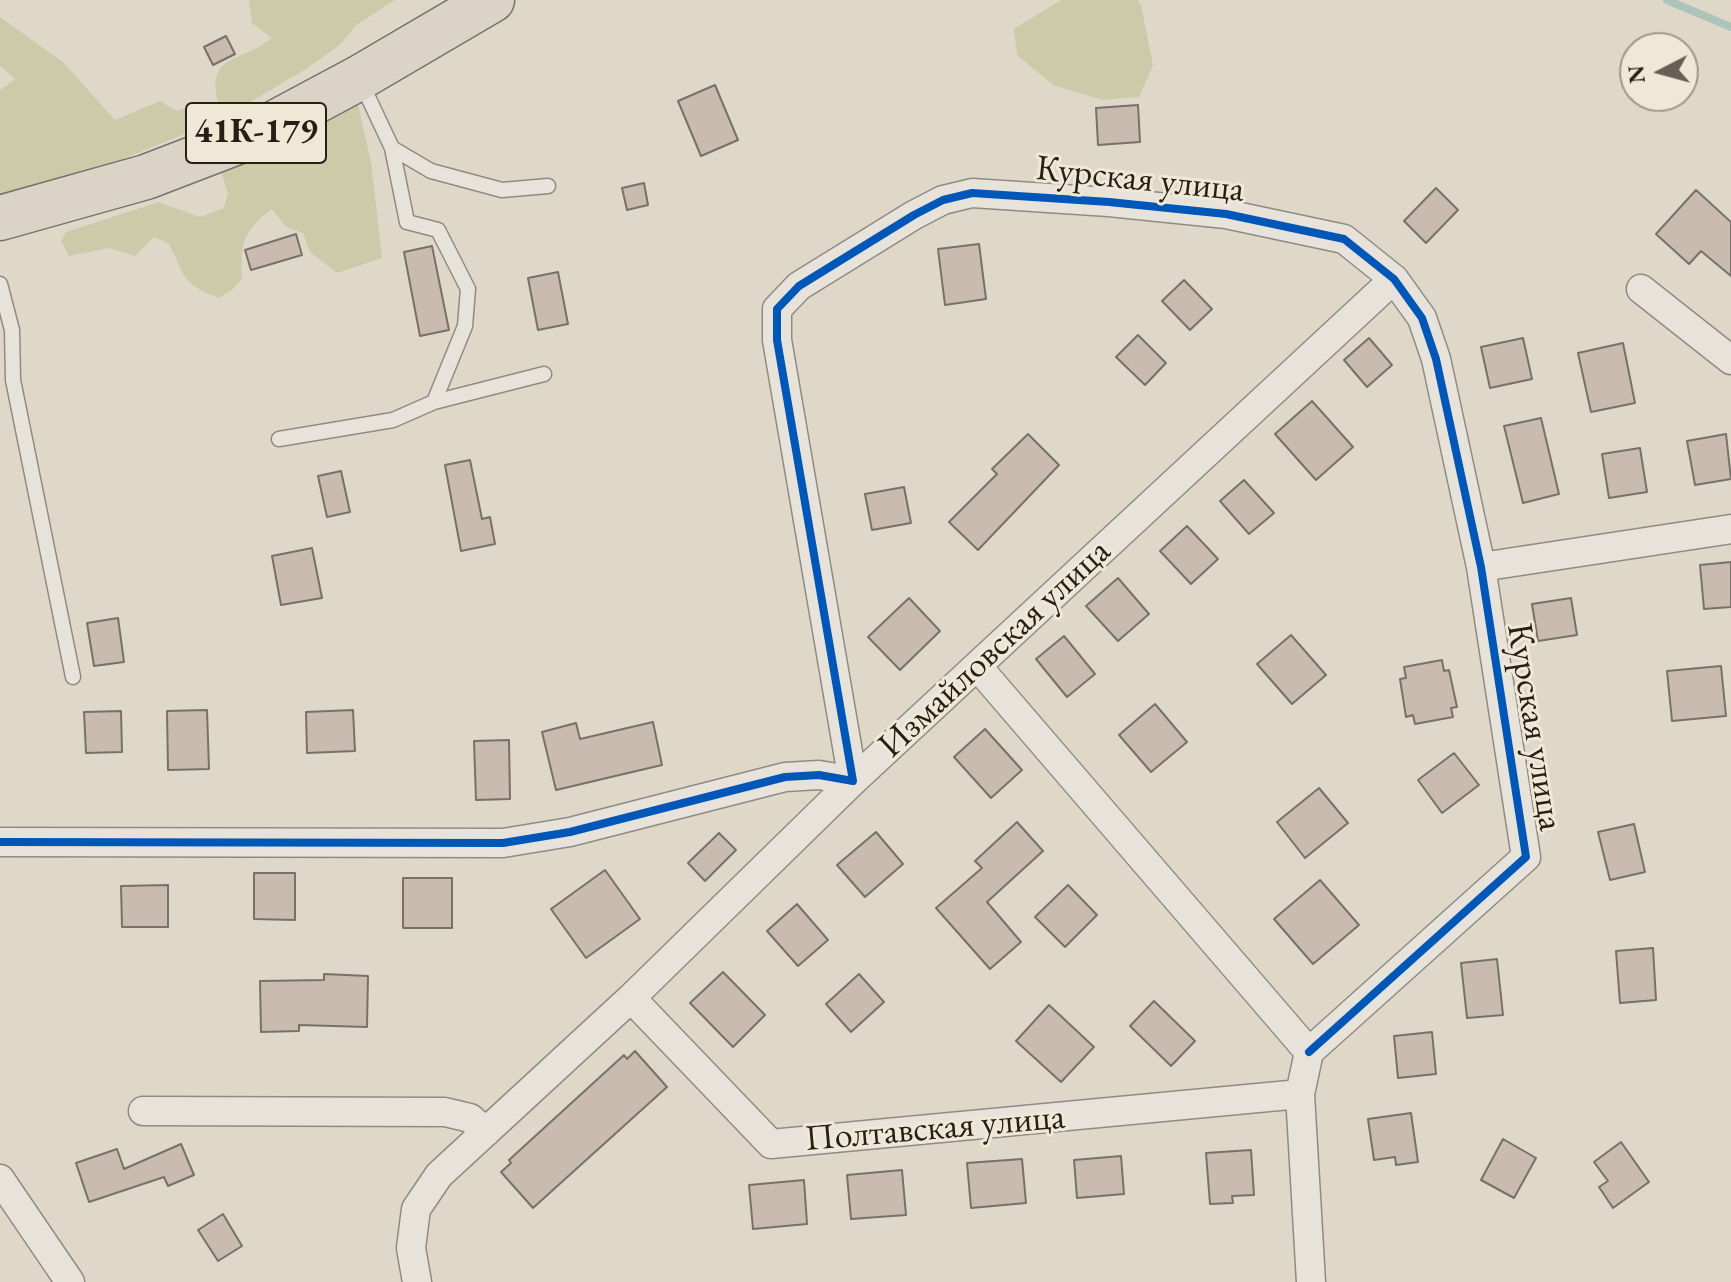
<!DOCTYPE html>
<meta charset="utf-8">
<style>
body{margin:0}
#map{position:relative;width:1731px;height:1282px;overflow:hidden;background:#dfd8c9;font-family:"EB Garamond",serif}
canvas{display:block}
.north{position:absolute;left:1619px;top:32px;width:80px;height:80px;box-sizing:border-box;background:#f0e8d6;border:2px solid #a09789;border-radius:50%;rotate:264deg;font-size:22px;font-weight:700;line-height:32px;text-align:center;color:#271e16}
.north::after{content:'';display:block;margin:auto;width:28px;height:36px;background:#675f55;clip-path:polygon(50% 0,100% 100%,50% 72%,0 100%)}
</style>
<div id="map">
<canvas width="1731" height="1282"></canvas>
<div class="north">N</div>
</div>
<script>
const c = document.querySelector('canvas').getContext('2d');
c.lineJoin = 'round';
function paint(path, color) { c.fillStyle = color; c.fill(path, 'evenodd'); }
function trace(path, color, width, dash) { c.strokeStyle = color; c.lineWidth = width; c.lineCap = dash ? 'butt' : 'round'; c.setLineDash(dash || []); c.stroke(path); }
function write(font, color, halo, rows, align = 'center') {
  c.font = font + ' "EB Garamond",serif'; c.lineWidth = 6; c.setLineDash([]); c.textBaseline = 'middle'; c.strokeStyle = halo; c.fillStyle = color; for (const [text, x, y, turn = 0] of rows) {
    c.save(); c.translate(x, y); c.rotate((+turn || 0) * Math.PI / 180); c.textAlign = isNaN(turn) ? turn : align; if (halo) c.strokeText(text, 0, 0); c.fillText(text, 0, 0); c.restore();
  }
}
const green = new Path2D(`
 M249,0H395L356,25L340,45L304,70L230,114L221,111C201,53 240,64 272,38L252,23Z
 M1061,0H1137L1141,5L1153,65L1139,97L1103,100L1053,85L1017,55L1014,29Z
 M0,17L63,62L115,120L160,101L176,111L201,103L213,122L92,172L0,196V90L15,79L0,66Z
 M357,100L371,162L382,258L337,273L310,252L303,233L286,227L272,209C243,230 240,244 242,279L232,290L219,298C181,283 186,278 169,244L154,237L135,256L109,248L69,256L61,241L66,232L159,202L200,217L224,208L228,193L221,172Z`);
const stream = new Path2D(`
 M1667,0L1731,27`);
const building = new Path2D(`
 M226,36L235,54L213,65L204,47Z
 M715,85L738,140L701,156L678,101Z
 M1138,105L1140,142L1098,145L1096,108Z
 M644,183L648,205L627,210L622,188Z
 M1436,188L1458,210L1426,243L1404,221Z
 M1696,190L1731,222V276L1701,251L1689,264L1656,234Z
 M296,234L302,255L251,270L245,250Z
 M979,244L986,299L945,305L938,249Z
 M432,246L449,330L420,336L404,252Z
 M558,272L568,324L538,330L528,278Z
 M1184,280L1212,309L1190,330L1162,301Z
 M1138,335L1166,363L1145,385L1116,357Z
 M1369,338L1392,365L1367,387L1344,360Z
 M1523,338L1532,379L1490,388L1481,347Z
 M1623,343L1635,403L1591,412L1578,353Z
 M1312,401L1353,447L1316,480L1275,434Z
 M1541,418L1559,494L1523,503L1504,426Z
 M1028,434L1059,465L978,550L949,522L997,474L992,469Z
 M1726,434L1731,479L1695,485L1687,441Z
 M1640,448L1647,492L1609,498L1602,454Z
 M470,460L482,519L490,517L495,544L461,551L445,465Z
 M341,471L350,512L327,517L318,476Z
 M1244,480L1274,513L1249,534L1220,501Z
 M904,487L911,523L872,530L865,494Z
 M1187,526L1218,559L1191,584L1160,551Z
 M312,548L322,598L281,605L272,556Z
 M1731,562V607L1704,609L1700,565Z
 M1118,578L1149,614L1118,641L1086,606Z
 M909,598L940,631L900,670L868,637Z
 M1571,598L1577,635L1538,641L1532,604Z
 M118,618L124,662L94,666L87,623Z
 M1291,635L1326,675L1292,704L1257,664Z
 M1064,636L1095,674L1067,697L1036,659Z
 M1442,660L1444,671L1449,670L1457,707L1451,708L1453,717L1415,724L1413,715L1406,717L1400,679L1406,678L1404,667Z
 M1721,666L1726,716L1672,721L1667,671Z
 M1155,704L1187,742L1151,772L1119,735Z
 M207,710L209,769L168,770L167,711Z
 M353,710L355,751L307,753L306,712Z
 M121,711L122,752L86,753L84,712Z
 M653,722L662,765L556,790L542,732L576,723L580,739Z
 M985,729L1022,770L991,798L954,757Z
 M509,740L510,799L476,800L474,741Z
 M1454,753L1479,785L1442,813L1418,780Z
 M1319,788L1348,823L1305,858L1277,822Z
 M1017,822L1043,851L987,902L1021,942L990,969L936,908L982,868L975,861Z
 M1634,824L1645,872L1610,880L1598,832Z
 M876,832L903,864L865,897L837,865Z
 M719,833L736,850L705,881L688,863Z
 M605,870L640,919L586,958L551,909Z
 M254,873H295V920L254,919Z
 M403,878H452V928H403Z
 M1320,880L1359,925L1313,964L1274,919Z
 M168,885V927H122L121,886Z
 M1068,885L1097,915L1065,947L1035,917Z
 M797,904L828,940L798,966L767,931Z
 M1653,948L1656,1000L1620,1003L1616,951Z
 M1497,959L1503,1015L1467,1018L1461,963Z
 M723,972L765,1015L733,1047L690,1003Z
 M324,974L368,976L367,1027L299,1025V1031L261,1032L260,981L324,980Z
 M859,974L884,1002L851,1032L826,1004Z
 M1154,1001L1195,1041L1171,1066L1130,1026Z
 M1049,1005L1094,1047L1061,1082L1016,1041Z
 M1432,1032L1436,1074L1398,1078L1394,1036Z
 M635,1051L667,1087L533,1208L501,1172L511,1163L509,1160L624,1055L627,1059Z
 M1411,1113L1418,1162L1396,1165L1395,1157L1374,1160L1368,1119Z
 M1503,1139L1536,1158L1514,1198L1481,1180Z
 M1621,1142L1649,1182L1613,1208L1599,1187L1608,1181L1594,1162Z
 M181,1144L194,1175L168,1186L164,1177L89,1202L76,1163L117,1149L124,1169Z
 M1251,1150L1254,1195L1232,1196L1233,1203L1210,1204L1206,1153Z
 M1121,1156L1124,1194L1077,1198L1074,1160Z
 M1022,1159L1026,1203L971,1208L967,1163Z
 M902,1170L906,1215L851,1219L847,1175Z
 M804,1180L807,1224L753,1229L749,1185Z
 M223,1214L242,1246L218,1261L198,1230Z`);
const service = new Path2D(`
 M361,82L392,148L431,171L502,190L548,186
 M392,148L407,222L438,230L468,289L465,326L434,402
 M0,284L12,330L13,380L73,677
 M279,439L393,420L434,402L544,374`);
const minor = new Path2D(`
 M1641,289L1731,360
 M1481,567L1731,529
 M977,666L1309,1052
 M0,842L503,843L570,832L785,777L819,775L853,781L777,340V309L799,286L914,215L943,200L972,193L1109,202L1226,214L1344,239L1394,279L1422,318L1436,359L1481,567L1526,857L1309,1052
 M631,998L771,1144L1300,1094
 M1309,1052L1300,1094L1311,1282
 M143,1111L445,1112L470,1118L486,1132
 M0,1179L70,1282
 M417,1282L411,1248L416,1209L439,1175L631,998L853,781L1394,279`);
const primary = new Path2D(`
 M0,218L146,177L245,139L359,78L492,0`);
const cycleway = new Path2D(`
 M0,842L503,843L570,832L785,777L819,775L853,781L777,340V309L799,286L914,215L943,200L972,193L1109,202L1226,214L1344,239L1394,279L1422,318L1436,359L1481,567L1526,857L1309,1052`);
const shields = [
 [256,133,140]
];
const shieldNames = [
 ["41К-179",256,133]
];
const streetNames = [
 ["Курская улица",1140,180,6],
 ["Измайловская улица",995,649,-43],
 ["Курская улица",1534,727,81],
 ["Полтавская улица",935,1129,-5]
];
paint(green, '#cccaa9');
trace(stream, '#adc4bb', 8);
paint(building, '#c9bbae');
trace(building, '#76726a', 2);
trace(service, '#908b82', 17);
trace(minor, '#908b82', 31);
trace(primary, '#76726a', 47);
trace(service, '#e7e3db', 14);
trace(minor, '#e7e3db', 28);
trace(primary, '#dad3c6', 44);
trace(cycleway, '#0057b8', 8);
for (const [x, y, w] of shields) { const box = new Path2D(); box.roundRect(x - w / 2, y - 30, w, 60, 6); c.fillStyle = '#f0e8d6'; c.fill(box); trace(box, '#271e16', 2); }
write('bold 34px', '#271e16', null, shieldNames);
write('36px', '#271e16', '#f0e8d6', streetNames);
</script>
